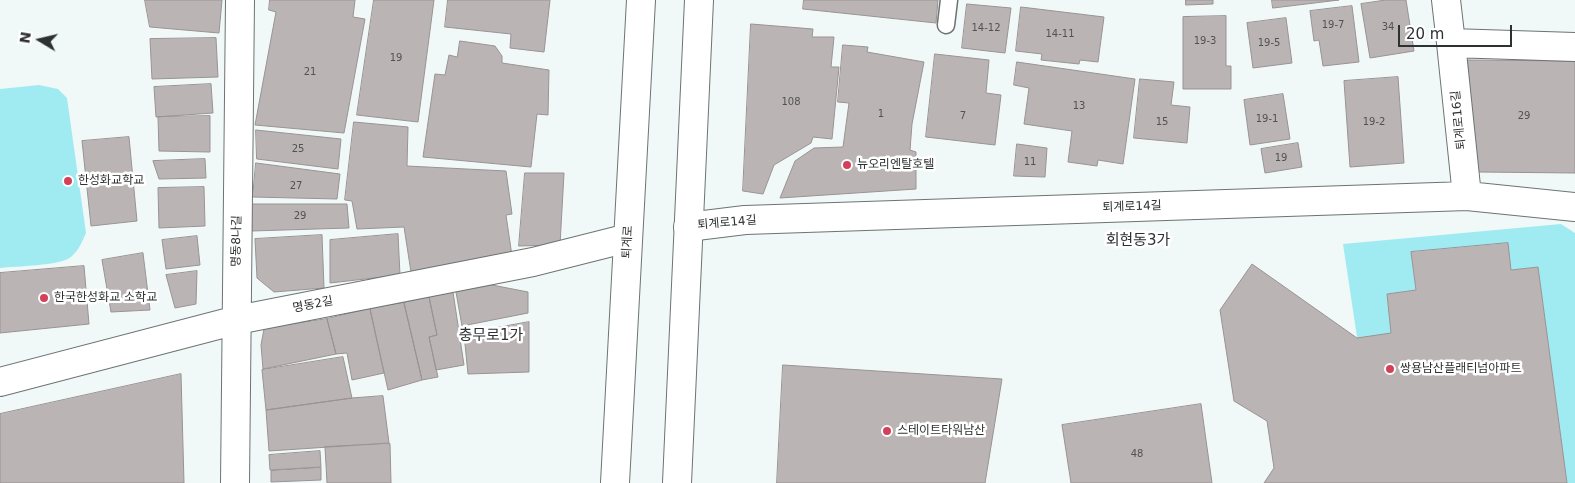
<!DOCTYPE html>
<meta charset="utf-8">
<style>
body{margin:0}
#map{position:relative;width:1575px;height:483px;overflow:hidden;background:#f1f8f8;font-family:"DejaVu Sans",sans-serif}
canvas{display:block}
.north{position:absolute;left:15px;top:15px;width:50px;height:50px;-webkit-text-stroke:4px #fff;paint-order:stroke;rotate:279deg;font-size:14px;font-weight:700;line-height:20px;text-align:center;color:#2e3131}
.north::after{content:'';display:block;margin:auto;width:18px;height:22px;background:#2e3131;clip-path:polygon(50% 0,100% 100%,50% 72%,0 100%)}
.scale{position:absolute;left:1398px;top:25px;width:114px;height:22px;box-sizing:border-box;border:2px solid #2e3131;border-top:0;padding-left:6px;font-size:15px;line-height:18px;white-space:nowrap;color:#2e3131;-webkit-text-stroke:4px #fff;paint-order:stroke}
</style>
<div id="map">
<canvas width="1575" height="483"></canvas>
<div class="north">N</div>
<div class="scale">20 m</div>
</div>
<script>
const c = document.querySelector('canvas').getContext('2d');
c.lineJoin = 'round';
function paint(path, color) { c.fillStyle = color; c.fill(path, 'evenodd'); }
function trace(path, color, width, dash) { c.strokeStyle = color; c.lineWidth = width; c.lineCap = dash ? 'butt' : 'round'; c.setLineDash(dash || []); c.stroke(path); }
function write(font, color, halo, rows, align = 'center') {
  c.font = font + ' "DejaVu Sans","Noto Sans KR",sans-serif'; c.lineWidth = 5; c.setLineDash([]); c.textBaseline = 'middle'; c.strokeStyle = halo; c.fillStyle = color; for (const [text, x, y, turn = 0] of rows) {
    c.save(); c.translate(x, y); c.rotate((+turn || 0) * Math.PI / 180); c.textAlign = isNaN(turn) ? turn : align; if (halo) c.strokeText(text, 0, 0); c.fillText(text, 0, 0); c.restore();
  }
}
const green = new Path2D(`
 M39,85L58,89L67,98L86,233C82,242 79,250 71,257C60,266 16,266 0,268V89Z
 M1561,224L1575,233V483H1567L1538,267L1511,270L1507,243L1411,252L1416,290L1387,294L1397,380L1379,483L1343,244Z`);
const building = new Path2D(`
 M145,0H222L219,33L150,27Z
 M270,0H355L353,17L365,19L344,133L255,125L276,12L269,10Z
 M374,0H434L418,122L357,115Z
 M448,0H550L544,52L510,48L511,34L445,27Z
 M804,0H938L936,23L803,9Z
 M1186,0H1213V4L1186,5Z
 M1272,0H1339L1273,8Z
 M1386,0H1406L1414,51L1370,58L1361,4Z
 M967,4L1011,8L1005,53L962,48Z
 M1352,6L1359,62L1323,66L1319,40L1314,41L1310,11Z
 M1021,7L1104,17L1098,62L1080,60L1079,64L1041,60L1042,54L1016,51Z
 M1226,16V66H1231V89H1183V17Z
 M1286,18L1292,63L1253,68L1247,23Z
 M751,24L813,29L812,37H834L831,67H839L832,139L813,137L811,143L774,165L763,194L743,191Z
 M216,38L218,77L152,79L150,39Z
 M460,41L495,46L502,56V63L549,70L548,115L537,114L531,167L423,157L435,74L445,75L449,55L457,57Z
 M843,45L868,47L867,52L924,62L912,124L910,150L916,152V189L780,198L795,161L814,148L843,147L849,103L838,102Z
 M935,54L989,60L986,93L1001,95L995,145L926,137Z
 M1468,60L1575,61V173L1478,172Z
 M1017,62L1135,79L1123,164L1098,160L1097,166L1068,162L1072,131L1024,124L1029,88L1014,85Z
 M1398,77L1404,163L1350,167L1344,81Z
 M1140,79L1174,82L1171,105L1190,107L1187,143L1134,138Z
 M211,84L213,113L156,117L154,87Z
 M1283,94L1290,139L1250,145L1244,100Z
 M210,116V152L159,151L158,117Z
 M354,122L408,127L407,166L506,171L512,214L506,215L512,256L411,272L404,227L357,229L352,201L345,200Z
 M256,130L341,139L338,169L257,159Z
 M129,137L137,221L91,226L82,141Z
 M1298,143L1302,167L1265,173L1261,149Z
 M1017,144L1047,148L1045,177L1014,176Z
 M205,159L206,178L159,179L153,161Z
 M256,163L340,174L337,199L253,197Z
 M525,173H564L560,245L519,246Z
 M204,187L205,226L159,228L158,188Z
 M252,204H347L349,228L252,231Z
 M398,234L400,275L330,283V240Z
 M322,235L324,288L274,292L257,278L255,239Z
 M197,236L200,265L166,269L162,240Z
 M1508,243L1511,270L1538,267L1567,483H1264L1274,468L1267,421L1234,401L1220,310L1252,264L1357,338L1391,333L1387,294L1416,290L1411,252Z
 M143,253L150,310L111,312L102,260Z
 M84,266L89,324L0,333V273Z
 M197,271L196,304L175,308L166,275Z
 M492,285L528,292V313L462,326L456,292Z
 M453,292L464,365L436,370L429,337L437,335L429,297Z
 M429,297L437,335L429,337L438,377L422,380L404,303Z
 M404,303L422,380L388,390L370,309Z
 M370,309L384,373L352,380L347,353L336,354L327,319Z
 M327,319L336,354L263,369L261,345L264,329Z
 M529,322V372L468,374L464,334Z
 M343,357L352,398L266,410L262,370Z
 M783,365L1002,379L985,483H777Z
 M181,374L184,483H0V414Z
 M383,396L389,443L269,451L266,410L352,398Z
 M1201,404L1212,483H1071L1062,425Z
 M390,444L391,483H327L325,447Z
 M320,451L321,467L270,470L269,455Z
 M321,468V480L271,482V471Z`);
const service = new Path2D(`
 M946,25L949,0`);
const minor = new Path2D(`
 M1446,0L1451,43L1575,47
 M1451,43L1467,196
 M688,227L745,220L1467,196L1575,207
 M0,382L237,320L533,262L628,238
 M235,483L240,0`);
const primary = new Path2D(`
 M615,483L641,0
 M677,483L699,0`);
const markers = [
 [847,165,5,"#d24159"],
 [68,181,5,"#d24159"],
 [44,298,5,"#d24159"],
 [1390,369,5,"#d24159"],
 [887,431,5,"#d24159"]
];
const numberNames = [
 ["19-7",1333,25],
 ["34",1388,27],
 ["14-12",986,28],
 ["14-11",1060,34],
 ["19-3",1205,41],
 ["19-5",1269,43],
 ["19",396,58],
 ["21",310,72],
 ["108",791,102],
 ["13",1079,106],
 ["1",881,114],
 ["7",963,116],
 ["29",1524,116],
 ["19-1",1267,119],
 ["15",1162,122],
 ["19-2",1374,122],
 ["25",298,149],
 ["19",1281,158],
 ["11",1030,162],
 ["27",296,186],
 ["29",300,216],
 ["48",1137,454]
];
const streetNames = [
 ["퇴계로16길",1459,120,-96],
 ["퇴계로14길",1132,207,-2],
 ["퇴계로14길",727,223,-5],
 ["명동8나길",237,241,-89],
 ["퇴계로",628,242,-87],
 ["명동2길",313,305,-11]
];
const poiNames = [
 ["뉴오리엔탈호텔",857,165],
 ["한성화교학교",78,181],
 ["한국한성화교 소학교",54,298],
 ["쌍용남산플래티넘아파트",1400,369],
 ["스테이트타워남산",897,431]
];
const quarterNames = [
 ["회현동3가",1138,241],
 ["충무로1가",491,336]
];
paint(green, '#a0ebf1');
paint(building, '#bbb4b5');
trace(building, '#999393', 1);
trace(service, '#6d7373', 19);
trace(minor, '#6d7373', 30);
trace(primary, '#6d7373', 30);
trace(service, '#fff', 16);
trace(minor, '#fff', 28);
trace(primary, '#fff', 28);
for (const [x, y, r, color] of markers) { const dot = new Path2D(); dot.arc(x, y, r, 0, 2 * Math.PI); c.fillStyle = color; c.fill(dot); trace(dot, '#fff', 2); }
write('10px', '#515252', null, numberNames);
write('12px', '#2e3131', '#fff', streetNames);
write('12px', '#2e3131', '#fff', poiNames, 'left');
write('15px', '#2d3232', '#fff', quarterNames);
</script>
